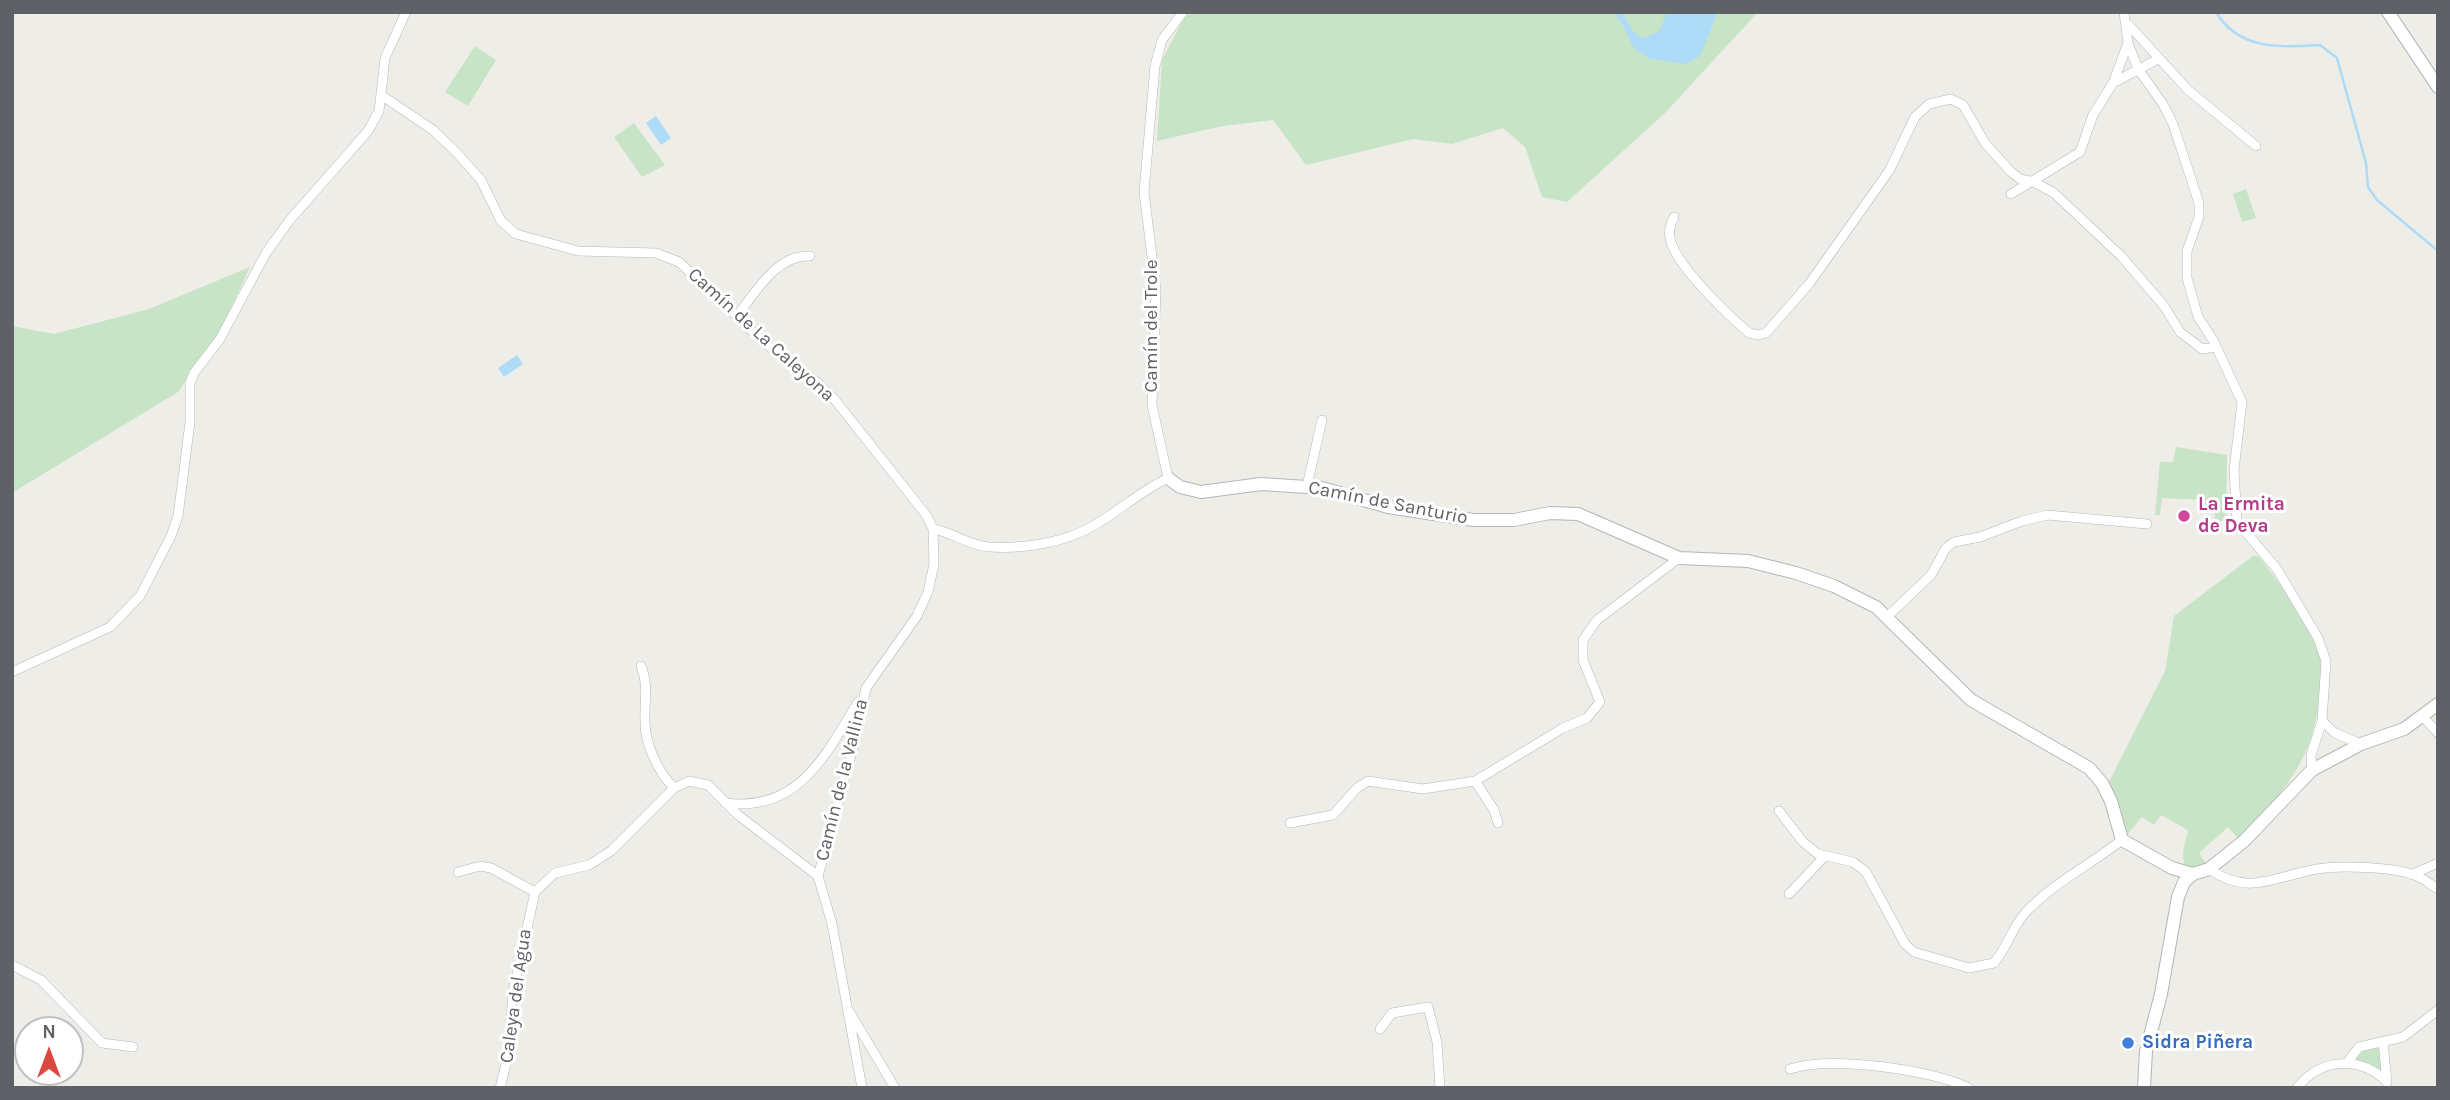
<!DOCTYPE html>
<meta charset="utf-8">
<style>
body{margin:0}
#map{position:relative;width:2450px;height:1100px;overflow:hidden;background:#efede7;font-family:Karla,sans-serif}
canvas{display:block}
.frame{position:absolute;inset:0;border:14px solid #5e6266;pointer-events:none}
.north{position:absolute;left:14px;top:1016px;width:70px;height:70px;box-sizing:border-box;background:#fff;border:2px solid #bfc0c2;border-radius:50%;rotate:0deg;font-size:19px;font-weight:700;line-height:28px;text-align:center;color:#5e6266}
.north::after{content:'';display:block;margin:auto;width:24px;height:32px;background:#dc4740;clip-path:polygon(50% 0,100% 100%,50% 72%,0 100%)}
</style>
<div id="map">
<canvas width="2450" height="1100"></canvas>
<div class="frame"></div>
<div class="north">N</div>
</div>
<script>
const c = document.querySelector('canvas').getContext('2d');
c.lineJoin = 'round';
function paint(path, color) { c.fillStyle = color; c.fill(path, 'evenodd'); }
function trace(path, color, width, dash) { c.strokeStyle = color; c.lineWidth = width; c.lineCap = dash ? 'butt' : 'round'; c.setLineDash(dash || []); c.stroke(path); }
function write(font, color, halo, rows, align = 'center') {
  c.font = font + ' Karla,sans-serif'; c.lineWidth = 6; c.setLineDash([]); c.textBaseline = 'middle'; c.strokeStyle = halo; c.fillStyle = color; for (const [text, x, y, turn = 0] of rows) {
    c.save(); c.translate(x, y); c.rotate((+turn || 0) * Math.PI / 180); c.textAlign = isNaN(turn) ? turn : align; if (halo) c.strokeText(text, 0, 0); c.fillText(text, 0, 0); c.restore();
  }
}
const green = new Path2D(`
 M1187,12H1758L1665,113L1567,202L1542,197L1525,147L1503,128L1452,144L1413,139L1306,165L1273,120L1223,126L1157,141L1162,60Z
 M475,46L496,60L468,106L445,92Z
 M634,123L665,165L642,177L614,137Z
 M2246,189L2256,218L2242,222L2233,194Z
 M250,267L221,329L178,392L12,493V326L54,334L149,309Z
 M2176,447L2227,455L2226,521H2215L2214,508H2205L2204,500L2162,498L2160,515H2155L2160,462H2173Z
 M2253,556H2259C2278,583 2313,624 2321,656C2324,667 2321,681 2320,693C2314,761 2283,792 2239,840L2228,827L2199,853L2207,865L2184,868L2183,852L2188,830L2161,815L2154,825L2142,817L2126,836L2109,782L2165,671L2174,616Z
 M2381,1046L2383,1070L2351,1060L2362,1050Z`);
const water = new Path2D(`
 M1613,12H1622L1634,33L1643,38L1659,32L1667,12H1718L1700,56L1686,64L1651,59L1634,49L1623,25Z
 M656,116L671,138L661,145L646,123Z
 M517,355L523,364L504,377L498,368Z`);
const stream = new Path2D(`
 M2216,12C2239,51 2281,47 2320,45L2337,58L2366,163L2368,187L2377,200L2438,251`);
const street = new Path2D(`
 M2124,12L2128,43L2138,69L2163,104L2173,124L2199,203V217L2187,251V278L2198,317L2213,340L2242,402L2234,470L2237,522L2277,569L2318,638L2326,661L2322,721L2311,755L2312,770
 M2128,24L2188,90L2256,146
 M2113,83L2158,59
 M381,95L433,130L457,153L481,180L501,221L516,234L578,251L656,253L679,262L767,345L817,382L835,400L927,516L933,529C952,532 970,546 989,547C1024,549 1064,543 1095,525C1120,510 1141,491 1168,478L1152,405L1156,289L1144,192L1155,66L1162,40L1183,12
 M2011,194L2080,152L2093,115L2113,83L2128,43
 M1674,217C1671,224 1668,230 1670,238C1674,264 1728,315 1749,333L1758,335L1766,333L1809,284L1889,171L1915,117L1929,104L1951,99L1963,105L1985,143L2010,171L2020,179L2034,182L2054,193L2121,256L2164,306L2180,332L2202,349L2216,347
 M737,316C755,293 777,254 810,256
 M1307,486L1322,420
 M1888,616L1931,575L1946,548L1954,542L1980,537L2022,521L2047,515L2147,524
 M641,666C649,685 644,702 645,722C645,744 658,772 674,788
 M12,672L110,627L140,596L171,536L178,516L190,422V383L194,373L220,339L266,253L289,221L368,131L379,111L385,58L406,12
 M2422,716L2438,733
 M2322,721L2335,733L2361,744
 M1475,781L1494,810L1498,823
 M725,803C799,812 825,756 858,702L864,701
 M1779,811L1803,842L1818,854L1853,862L1866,872L1905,944L1914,952L1969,968L1994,963C2007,948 2012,927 2026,912C2054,882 2090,865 2122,840
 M1290,823L1333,815L1357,788L1368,781L1423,789L1475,781L1563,728L1587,718L1600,702L1583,660V640L1597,620L1679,558
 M2209,869C2249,897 2275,876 2317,869C2339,865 2394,867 2414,875C2423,878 2430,884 2438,889
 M458,872L480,866L491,868L535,892
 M2413,874L2438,863
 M1789,894L1824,857
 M12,965L41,980L102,1043L133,1047
 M849,1011L895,1088
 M1380,1029L1392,1013L1428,1007L1437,1042L1440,1088
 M2383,1042L2387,1082
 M2347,1063L2359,1047L2403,1037L2438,1010
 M1790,1069C1831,1056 1930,1069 1969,1088
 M500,1088L508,1056L513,992L535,892L555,873L589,865L611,851L674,788L689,781L708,785L738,815L818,876
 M862,1088L832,924L818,876L856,737L866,688L917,616L928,592L934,564L933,529
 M2297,1088C2320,1058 2360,1055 2387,1082`);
const secondary = new Path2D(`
 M2388,12L2438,87
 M1168,478L1180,487L1201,492L1261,484L1322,488L1388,507L1473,520H1514L1550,513L1578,514L1679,558L1748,561L1796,573L1834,586L1876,607L1971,700L2089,768L2102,783L2111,801L2122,840L2172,868L2193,874
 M2144,1088L2146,1051L2161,994L2178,897L2184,882L2193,874L2209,869L2244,841L2312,770L2361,744L2404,729L2438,704`);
const markers = [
 [2184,516,7,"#d1479c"],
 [2128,1043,7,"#3f7fe0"]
];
const streetNames = [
 ["Camín del Trole",1152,326,-90],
 ["Camín de La Caleyona",761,335,42],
 ["Camín de Santurio",1388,503,11],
 ["Camín de la Vallina",842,780,-76],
 ["Caleya del Agua",516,996,-82]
];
const hotelNames = [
 ["La Ermita",2198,505],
 ["de Deva",2198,527]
];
const shopNames = [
 ["Sidra Piñera",2142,1043]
];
paint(green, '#c7e4c6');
paint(water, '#aedbf8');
trace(stream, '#aedbf8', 2.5);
trace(street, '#b4b7ba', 10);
trace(secondary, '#b3b6ba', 14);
trace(street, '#fff', 9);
trace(secondary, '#fff', 12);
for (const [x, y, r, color] of markers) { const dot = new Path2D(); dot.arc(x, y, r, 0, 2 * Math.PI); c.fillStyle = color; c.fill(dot); trace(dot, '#fff', 2.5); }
write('19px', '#5e6266', '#fff', streetNames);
write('bold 19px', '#b23c85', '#fff', hotelNames, 'left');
write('bold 19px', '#366cbe', '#fff', shopNames, 'left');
</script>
